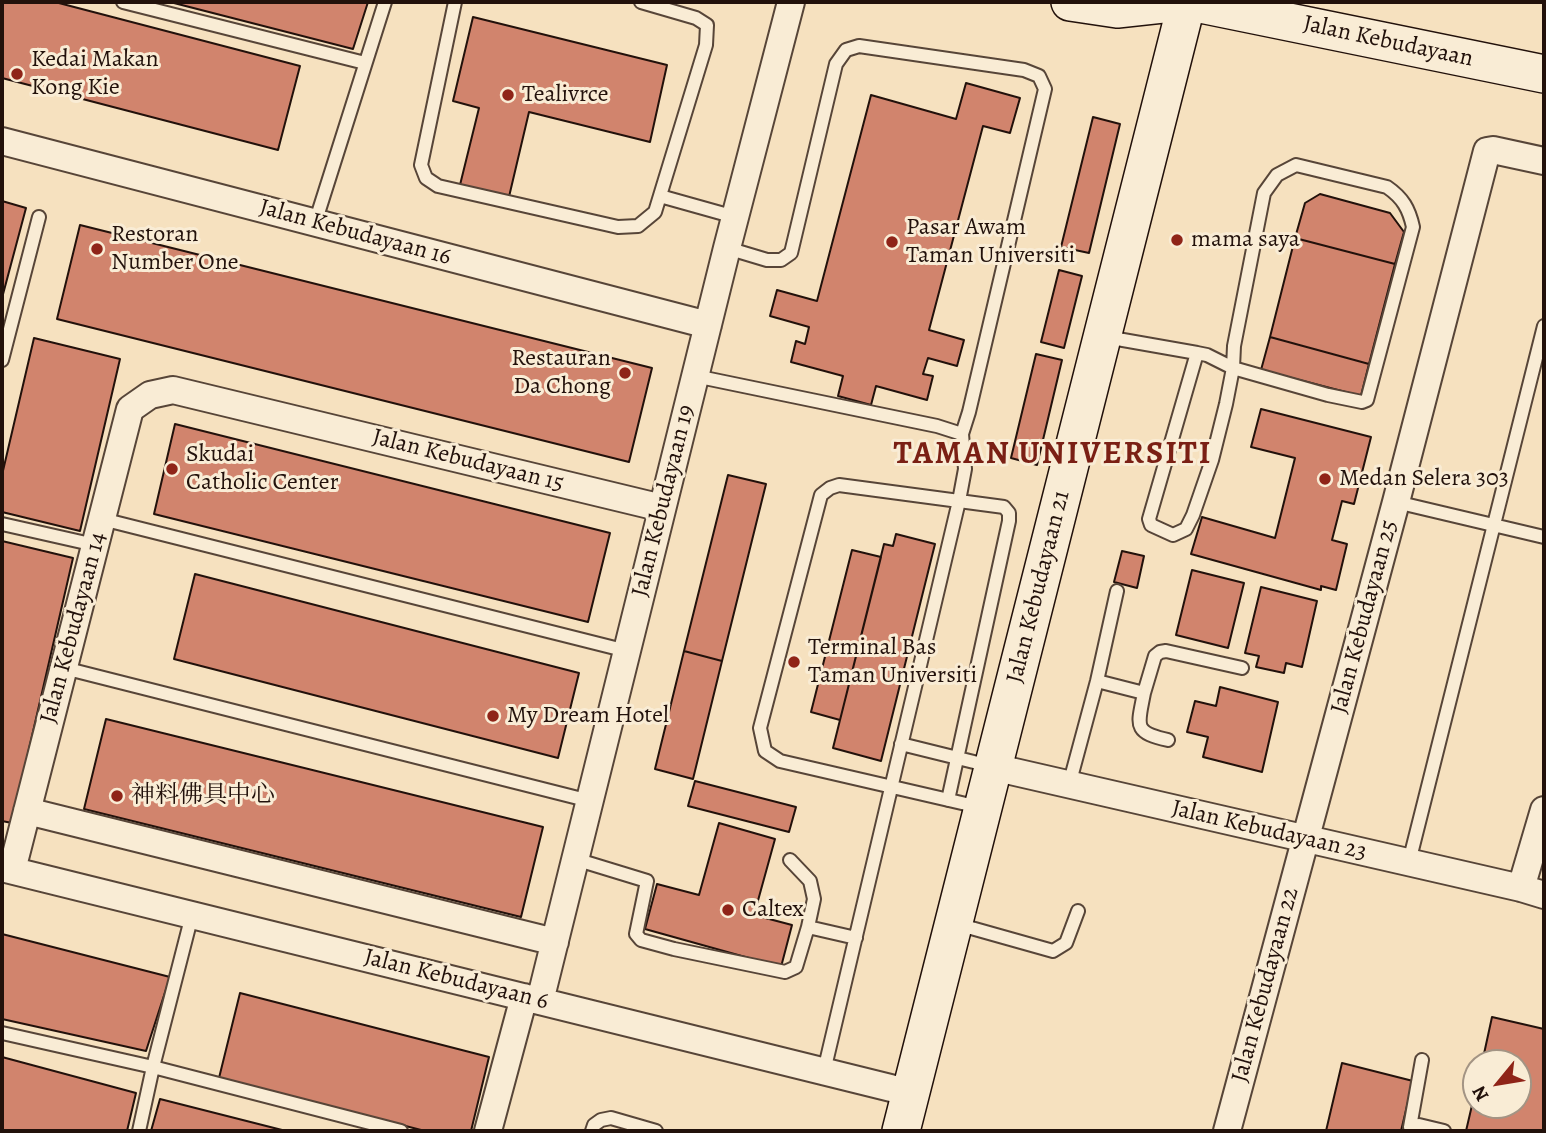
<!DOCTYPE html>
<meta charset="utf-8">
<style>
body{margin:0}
#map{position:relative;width:1546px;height:1133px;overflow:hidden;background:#f6e1bf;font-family:Alegreya,serif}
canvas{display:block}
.frame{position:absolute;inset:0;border:4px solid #22110b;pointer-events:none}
.north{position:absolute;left:1462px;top:1049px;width:70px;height:70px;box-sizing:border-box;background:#f9ecd5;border:2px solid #a39484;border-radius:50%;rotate:240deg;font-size:19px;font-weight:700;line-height:28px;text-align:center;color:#22110b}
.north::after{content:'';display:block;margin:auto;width:24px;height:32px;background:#8f2418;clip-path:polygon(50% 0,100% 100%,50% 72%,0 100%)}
</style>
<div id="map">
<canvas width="1546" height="1133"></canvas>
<div class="frame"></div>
<div class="north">N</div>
</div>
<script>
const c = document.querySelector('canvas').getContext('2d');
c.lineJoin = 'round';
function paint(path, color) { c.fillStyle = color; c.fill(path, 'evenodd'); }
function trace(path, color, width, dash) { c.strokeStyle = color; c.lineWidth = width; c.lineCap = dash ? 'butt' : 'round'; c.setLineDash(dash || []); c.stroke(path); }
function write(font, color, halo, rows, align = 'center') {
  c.font = font + ' Alegreya,"Noto Serif SC",serif'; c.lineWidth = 6; c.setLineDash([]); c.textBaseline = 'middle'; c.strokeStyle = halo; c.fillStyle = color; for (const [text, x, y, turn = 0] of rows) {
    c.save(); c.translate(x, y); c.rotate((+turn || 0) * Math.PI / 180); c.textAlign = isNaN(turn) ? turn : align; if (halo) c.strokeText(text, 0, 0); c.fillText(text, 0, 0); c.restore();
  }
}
const building = new Path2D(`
 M2,2H55L300,66L278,150L2,78Z
 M170,2H368L353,49Z
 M473,17L667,65L650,142L529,112L508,201L459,189L479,108L453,101Z
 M966,83L1020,98L1010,133L983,126L929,330L964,340L957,366L928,358L923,374L933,376L927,400L876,386L871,405L838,396L843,376L791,362L796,341L805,344L809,327L770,316L777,290L817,301L871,95L956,119Z
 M1093,117L1120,124L1089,253L1061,247Z
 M1320,194L1390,213L1404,232L1395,264L1295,238L1305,203Z
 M2,201L26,208L2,298Z
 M80,225L652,368L629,462L57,319Z
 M1295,238L1395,264L1369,364L1270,337Z
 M1059,270L1082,276L1064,348L1041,342Z
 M1270,337L1369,364L1361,396L1261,370Z
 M34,338L120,359L80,531L2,512V475Z
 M1036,354L1062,360L1037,465L1011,458Z
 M1261,409L1371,437L1354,504L1342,501L1332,540L1347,544L1336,590L1321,586V590L1191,554L1202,517L1275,538L1295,458L1251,447Z
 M175,424L610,533L588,622L154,514Z
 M728,475L766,484L722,661L684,651Z
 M896,534L935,544L881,761L833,748L884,544L893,546Z
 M2,541L73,558L12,823L2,821Z
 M852,550L881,557L840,720L811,712Z
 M1122,551L1144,556L1137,588L1114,582Z
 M1192,570L1244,583L1228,648L1176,635Z
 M195,574L579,673L558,758L174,659Z
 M1261,587L1317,601L1302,667L1286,663L1284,673L1256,667L1259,656L1245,653Z
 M684,651L722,661L693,779L655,769Z
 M1220,687L1278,702L1262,772L1203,757L1208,737L1187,732L1195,701L1216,706Z
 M106,719L543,827L521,917L84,809Z
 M695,781L796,807L789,832L688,806Z
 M719,823L775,839L754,915L792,925L781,967L645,929L657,884L699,895Z
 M2,934L170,977L146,1051L2,1019Z
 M240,993L489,1057L471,1131H425L219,1078Z
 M1492,1017L1544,1029V1131H1466L1476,1088V1105H1518V1063H1482Z
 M2,1057L136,1093L127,1131H2Z
 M1342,1063L1413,1081L1401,1131H1326Z
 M160,1099L286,1131H151Z`);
const lane = new Path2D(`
 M123,2L365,63
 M455,2L421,165L426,178L438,186L618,227L638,226L655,212L706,45L707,25L696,18L641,2
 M660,196L735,217
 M315,223L385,2
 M1106,337L1197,353L1207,355L1233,368L1234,346L1264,193L1277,175L1296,165L1387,187C1403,198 1409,209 1413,227L1367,400L1362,402L1328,395L1233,368L1226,404L1212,460L1193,515L1186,529L1173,535L1151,525L1149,519L1197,353
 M2,360L39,217
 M695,376L937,426L962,434L969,412L1045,89L1039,76L1024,70L859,46L846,50L836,64L791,253L781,260H767L727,248
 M1396,502L1544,537
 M102,519L627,651
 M2,524L95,545
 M64,668L590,801
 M1097,681L1144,693L1155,656L1160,652L1166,651L1242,668
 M1144,693C1138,725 1132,732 1168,740
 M901,744L990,766
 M1069,785L1097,681L1117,591
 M948,800L1009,521V513L1004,507L839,485L830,488L821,495L760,728L765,751L780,761L979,807
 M575,859L647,881L636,934L641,940L674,949L785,972L796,967L808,927L856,938
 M790,860L810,881L814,899L808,927
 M1409,862L1544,326
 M957,924L1053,951L1066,943L1078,911
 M2,1033L153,1067L401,1131
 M1422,1060L1410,1127L1419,1125L1444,1131
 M824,1071L959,501L965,469L962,434
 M139,1131L153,1067L192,915
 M592,1131L594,1125L601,1120L611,1118L656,1131`);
const street = new Path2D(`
 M2,141L708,325
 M993,767L1521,888L1544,895
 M27,811L555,942
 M2,868L911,1093
 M12,870L130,409L150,395L173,390L662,508
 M1521,888L1544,810
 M540,1001L727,248L791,2
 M488,1131L524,997
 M1227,1131L1396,502L1487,151L1493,150L1544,161`);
const secondary = new Path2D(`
 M1070,2L1117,9L1181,2
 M1191,2L1544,74
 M901,1131L1187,2`);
const markers = [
 [17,74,7,"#8f2418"],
 [508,95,7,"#8f2418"],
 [1177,240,7,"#8f2418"],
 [892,242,7,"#8f2418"],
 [97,249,7,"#8f2418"],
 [625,373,7,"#8f2418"],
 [172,469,7,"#8f2418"],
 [1325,479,7,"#8f2418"],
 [794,662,7,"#8f2418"],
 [493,716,7,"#8f2418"],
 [117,796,7,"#8f2418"],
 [728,910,7,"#8f2418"]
];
const streetNames = [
 ["Jalan Kebudayaan",1388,42,12],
 ["Jalan Kebudayaan 16",355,233,15],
 ["Jalan Kebudayaan 15",468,461,14],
 ["Jalan Kebudayaan 19",664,501,-76],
 ["Jalan Kebudayaan 21",1039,587,-76],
 ["Jalan Kebudayaan 25",1365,617,-75],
 ["Jalan Kebudayaan 14",74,628,-75],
 ["Jalan Kebudayaan 23",1269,831,13],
 ["Jalan Kebudayaan 6",456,980,14],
 ["Jalan Kebudayaan 22",1266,985,-75]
];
const poiNames = [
 ["Kedai Makan",31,60],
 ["Kong Kie",31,88],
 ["Tealivrce",522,95],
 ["Pasar Awam",906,228],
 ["Taman Universiti",906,256],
 ["Restoran",111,235],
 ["Number One",111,263],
 ["mama saya",1191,240],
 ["Restauran",611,359,"right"],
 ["Da Chong",611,387,"right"],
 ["Skudai",186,455],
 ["Catholic Center",186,483],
 ["Medan Selera 303",1339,479],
 ["Terminal Bas",808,648],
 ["Taman Universiti",808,676],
 ["My Dream Hotel",507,716],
 ["神料佛具中心",131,796],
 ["Caltex",742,910]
];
const districtNames = [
 ["TAMAN UNIVERSITI",1053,455]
];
paint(building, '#d1846d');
trace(building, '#22110b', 2);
trace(lane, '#574538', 16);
trace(street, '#574538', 30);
trace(secondary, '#22110b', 40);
trace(lane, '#f9ecd5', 12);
trace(street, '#f9ecd5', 26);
trace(secondary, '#f9ecd5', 37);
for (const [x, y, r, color] of markers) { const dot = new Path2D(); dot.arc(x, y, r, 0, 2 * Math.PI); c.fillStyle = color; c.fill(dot); trace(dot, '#f9ecd5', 2.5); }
write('24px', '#22110b', '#f9ecd5', streetNames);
write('24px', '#22110b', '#f9ecd5', poiNames, 'left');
c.letterSpacing = '2px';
write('bold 32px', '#7a1f14', '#f9ecd5', districtNames);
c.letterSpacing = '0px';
</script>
